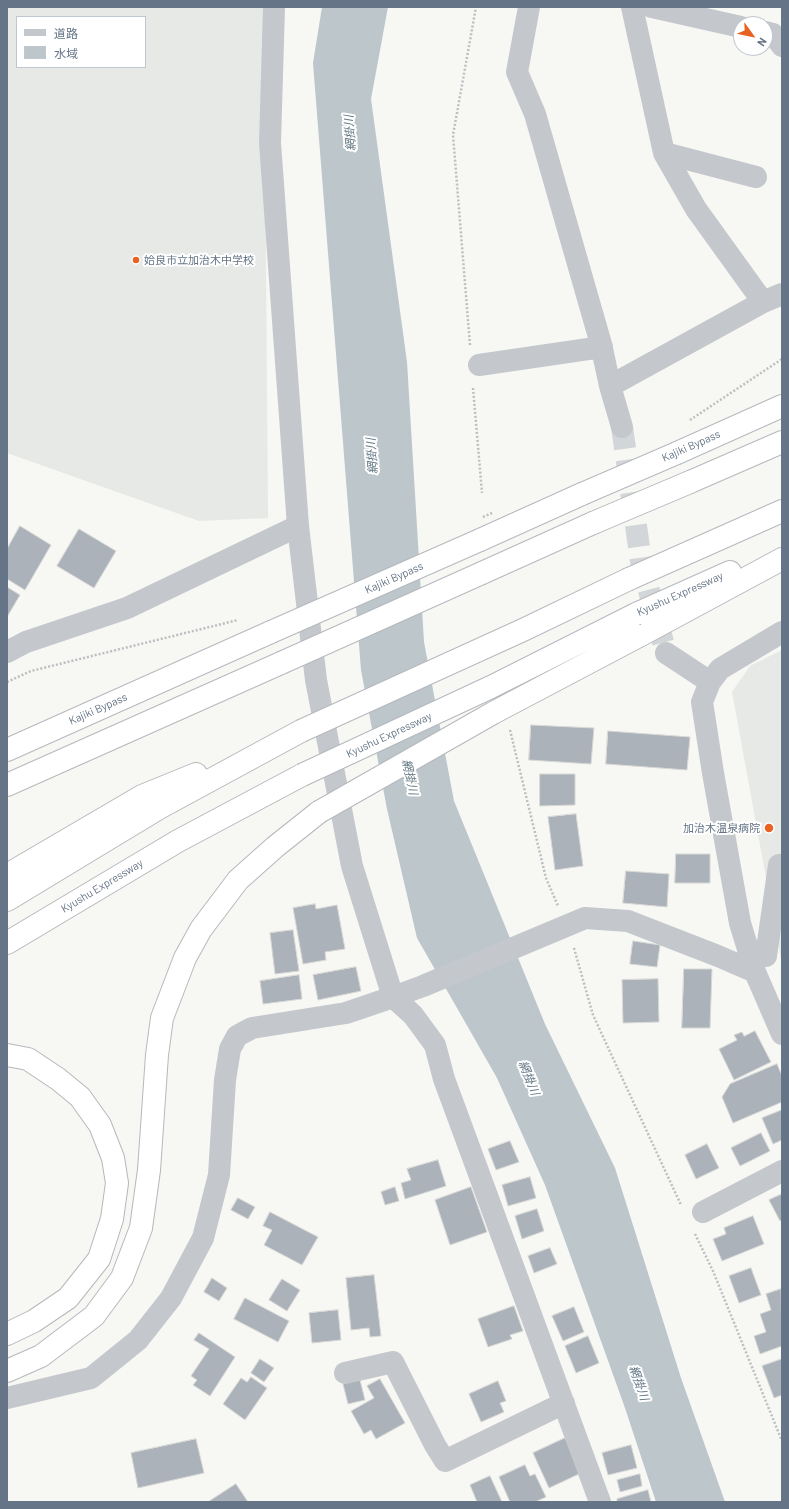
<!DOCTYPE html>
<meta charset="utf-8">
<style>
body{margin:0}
#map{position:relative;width:789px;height:1509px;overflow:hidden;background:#f7f7f4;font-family:Barlow,"Noto Sans JP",sans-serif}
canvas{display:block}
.frame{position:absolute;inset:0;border:8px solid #657486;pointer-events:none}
.legend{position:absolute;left:16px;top:16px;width:130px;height:52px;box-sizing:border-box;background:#fff;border:1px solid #c1c7cf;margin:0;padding:5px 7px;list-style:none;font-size:12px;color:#657486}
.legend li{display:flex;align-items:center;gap:8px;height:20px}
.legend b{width:20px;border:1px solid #c1c7cf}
.north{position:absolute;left:733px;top:16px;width:40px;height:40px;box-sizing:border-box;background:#fff;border:1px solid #c1c7cf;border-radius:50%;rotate:123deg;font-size:11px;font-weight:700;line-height:16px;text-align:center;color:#657486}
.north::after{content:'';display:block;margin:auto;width:14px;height:18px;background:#e86323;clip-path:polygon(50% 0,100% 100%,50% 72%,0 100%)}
</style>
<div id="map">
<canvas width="789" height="1509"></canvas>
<div class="frame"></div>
<ul class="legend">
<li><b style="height:5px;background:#c4c7cb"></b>道路</li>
<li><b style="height:11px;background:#bcc6cb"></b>水域</li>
</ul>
<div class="north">N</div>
</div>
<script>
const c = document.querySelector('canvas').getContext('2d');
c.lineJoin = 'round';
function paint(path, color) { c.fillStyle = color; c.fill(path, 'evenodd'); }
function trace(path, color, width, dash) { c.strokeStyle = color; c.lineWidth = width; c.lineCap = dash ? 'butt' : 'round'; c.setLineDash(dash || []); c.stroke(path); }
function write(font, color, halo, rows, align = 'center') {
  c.font = font + ' Barlow,"Noto Sans JP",sans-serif'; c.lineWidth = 4; c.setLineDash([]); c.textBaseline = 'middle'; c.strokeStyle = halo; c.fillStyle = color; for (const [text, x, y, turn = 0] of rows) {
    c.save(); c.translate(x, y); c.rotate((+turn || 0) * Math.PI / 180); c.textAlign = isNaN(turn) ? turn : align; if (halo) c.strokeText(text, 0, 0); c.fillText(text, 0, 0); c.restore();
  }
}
const built = new Path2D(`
 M7,7H264L268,518L199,521L7,453ZM17,17H145V67H17Z
 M782,650V965L732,692L750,666Z`);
const water = new Path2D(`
 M322,7H388L371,99L407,362L424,642L454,801L545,1024L615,1168L681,1378L725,1502H656L625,1408L545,1185L497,1078L417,938L387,809L361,670L313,63Z`);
const building = new Path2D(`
 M20,526L51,545L25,590L7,579V549Z
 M79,529L116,551L94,588L57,566Z
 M7,587L20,595L7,617Z
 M531,725L594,728L591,764L529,760Z
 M608,731L690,737L687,770L606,764Z
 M540,774H575V805L540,806Z
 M576,814L583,866L555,870L548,817Z
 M676,854H710V883H675Z
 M626,871L669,874L667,907L623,903Z
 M315,904L316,909L337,905L345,949L325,952L326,960L303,964L293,908Z
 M293,930L299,971L275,974L270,933Z
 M633,941L660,945L657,967L630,964Z
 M356,967L361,991L318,1000L313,975Z
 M684,969H712L710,1028H682Z
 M299,975L302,999L263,1004L260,981Z
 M658,979L659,1022L623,1023L622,980Z
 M755,1031L771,1062L734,1080L719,1049L737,1040L734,1035L742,1032L744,1036Z
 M777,1064L782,1076V1102L733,1123L722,1097L730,1084Z
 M782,1110V1140L773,1144L762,1118Z
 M761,1133L770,1151L740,1166L731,1148Z
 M510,1141L519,1162L496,1170L488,1149Z
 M707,1144L719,1168L696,1179L685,1155Z
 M438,1160L446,1186L405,1199L401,1183L411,1180L407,1169Z
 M530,1177L536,1198L508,1206L502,1185Z
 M395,1187L399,1201L385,1205L381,1192Z
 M471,1187L487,1232L450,1245L435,1200Z
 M782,1194V1220L780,1221L769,1200Z
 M238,1198L255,1207L248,1219L231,1210Z
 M537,1209L544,1231L522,1239L515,1216Z
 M270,1212L318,1237L302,1265L264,1245L272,1230L263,1226Z
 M753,1216L764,1244L722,1261L713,1239L726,1234L724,1228Z
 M550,1248L557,1264L534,1273L528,1256Z
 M751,1268L761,1295L739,1303L729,1276Z
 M374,1275L381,1336L370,1337L369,1328L351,1330L346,1278Z
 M212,1278L227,1288L219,1301L204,1292Z
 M282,1279L300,1290L287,1311L269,1300Z
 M781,1289L782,1346L760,1354L754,1336L766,1332L760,1314L771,1310L766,1294Z
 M245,1298L289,1321L278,1342L234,1319Z
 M514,1306L523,1331L510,1335L512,1339L488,1347L478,1319Z
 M574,1307L584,1332L563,1341L552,1316Z
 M338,1310L341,1340L312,1343L309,1313Z
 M199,1333L235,1357L210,1396L193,1385L197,1380L191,1376L209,1349L194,1340Z
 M588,1336L599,1363L576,1373L565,1346Z
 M260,1359L274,1368L264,1382L251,1373Z
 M782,1359V1395L774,1398L762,1366Z
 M251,1377L267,1388L245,1420L223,1404L241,1378L247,1382Z
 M380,1379L405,1423L376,1439L371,1430L364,1434L351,1411L374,1398L367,1386Z
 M360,1380L365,1400L348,1404L343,1384Z
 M498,1381L506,1401L500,1403L504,1412L481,1422L469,1394Z
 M565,1438L581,1473L549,1488L533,1453Z
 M196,1439L204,1473L138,1488L131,1453Z
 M631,1445L637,1468L608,1475L602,1453Z
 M525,1465L530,1476L535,1474L546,1497L535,1502H510L499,1477Z
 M640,1474L642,1486L620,1492L617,1480Z
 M490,1476L502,1502H477L470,1485Z
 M236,1484L248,1502H208Z
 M648,1490L651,1502H617V1499Z`);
const minorTunnel = new Path2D(`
 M622,427L641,561L666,653`);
const path = new Path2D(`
 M470,345L453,135L476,7
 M473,388L482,493
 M690,420L782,359
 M7,682L31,671L238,620
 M510,730L546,878L558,906
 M574,948L593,1015L681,1205
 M695,1234L713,1271L782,1441`);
const minor = new Path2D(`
 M529,7L517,72L535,114L601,344L610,386L622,427
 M632,7L664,153L696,209L763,302
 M652,7L741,27
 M765,32L773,34L782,46
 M664,153L756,177
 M479,365L602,347
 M610,386L763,302L782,294
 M782,632L720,669L710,682L702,702L713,773L740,923L755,972L782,1034
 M7,652L26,642L127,608L298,526
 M666,653L710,682
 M766,956L779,865
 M703,1212L782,1171
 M345,1373L393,1362L435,1445L445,1461L564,1403
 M600,1502L444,1079L435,1045L413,1015L393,997L423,986L585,918L628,921L718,956L755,972`);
const tertiary = new Path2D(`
 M7,1398L91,1378L138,1340L171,1298L203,1238L219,1175L225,1080L230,1049L237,1036L252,1028L346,1013L393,997L352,866L316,680L298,526L270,143L274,7`);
const trunk = new Path2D(`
 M677,453L782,406
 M690,482L782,442
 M480,540L582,494
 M482,573L593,523
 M7,750L271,632
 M7,785L281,663`);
const motorway = new Path2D(`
 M629,579L782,511
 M636,614L730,572
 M639,636L782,559
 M7,875L142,796L196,774
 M7,900L159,808L301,731
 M7,943L178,841L302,775
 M7,1055L28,1059L58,1079L80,1097L100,1125L113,1158L117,1183L112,1219L99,1259L68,1298L34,1321L7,1334
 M7,1371L41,1356L94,1316L122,1278L141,1228L149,1170L157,1055L162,1018L185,958L201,929L238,880L275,847L319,812`);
const pathBridge = new Path2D(`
 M483,517L492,513`);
const trunkBridge = new Path2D(`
 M582,494L677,453
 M593,523L690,482
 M271,632L480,540
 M281,663L482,573`);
const motorwayBridge = new Path2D(`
 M301,731L523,630L629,579
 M302,775L491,687L636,614
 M319,812L493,713L639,636`);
const markers = [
 [136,260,4,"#e86323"],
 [769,828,5,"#e86323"]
];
const poiNames = [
 ["姶良市立加治木中学校",144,260],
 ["加治木温泉病院",760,828,"right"]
];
const streetNames = [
 ["Kajiki Bypass",691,446,-24],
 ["Kajiki Bypass",394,578,-24],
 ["Kyushu Expressway",680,594,-24],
 ["Kajiki Bypass",98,709,-24],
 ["Kyushu Expressway",389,735,-25],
 ["Kyushu Expressway",102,886,-31]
];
const waterNames = [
 ["網掛川",350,133,-94],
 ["網掛川",372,456,-94],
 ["網掛川",410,777,78],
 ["網掛川",529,1078,68],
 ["網掛川",639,1383,71]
];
paint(built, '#e7e9e7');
paint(water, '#bcc6cb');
paint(building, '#abb2b9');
trace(building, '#d8d8d6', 1);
trace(minorTunnel, '#d2d6d8', 22, [22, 11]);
trace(trunk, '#b5b8bc', 24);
trace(motorway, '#b5b8bc', 24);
trace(path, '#bcbec1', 2.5, [2, 2]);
trace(minor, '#c4c7cb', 22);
trace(tertiary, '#c4c7cb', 22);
trace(trunk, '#fff', 22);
trace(motorway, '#fff', 22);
trace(trunkBridge, '#b5b8bc', 24, []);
trace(motorwayBridge, '#b5b8bc', 24, []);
trace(pathBridge, '#bcbec1', 2.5, [2, 2]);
trace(trunkBridge, '#fff', 22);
trace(motorwayBridge, '#fff', 22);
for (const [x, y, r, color] of markers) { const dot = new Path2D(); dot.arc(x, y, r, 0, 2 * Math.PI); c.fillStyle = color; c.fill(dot); trace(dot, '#fff', 1.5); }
write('11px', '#657486', '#fff', poiNames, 'left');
write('11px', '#657486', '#fff', streetNames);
write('italic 12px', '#617682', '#fff', waterNames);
</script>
